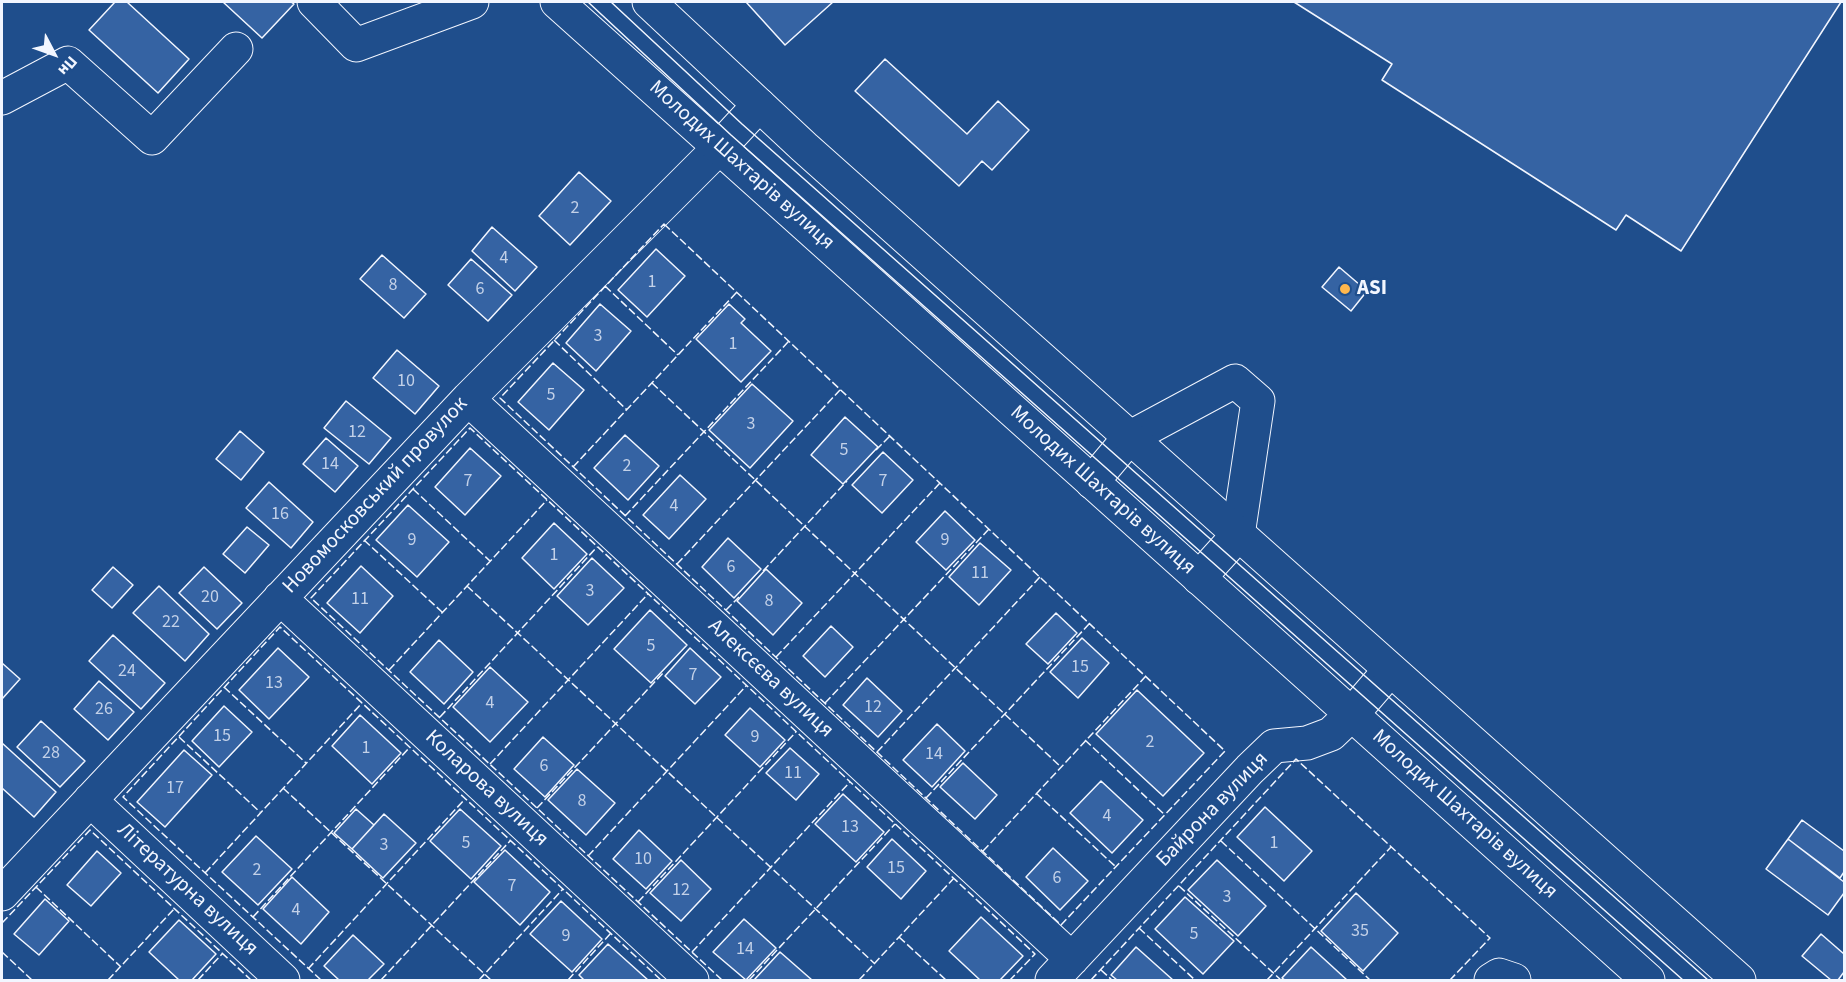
<!DOCTYPE html>
<meta charset="utf-8">
<style>
body{margin:0}
#map{position:relative;width:1846px;height:982px;overflow:hidden;background:#1f4e8c;font-family:"Source Sans 3",sans-serif}
canvas{display:block}
.frame{position:absolute;inset:0;border:3px solid #f2f6ff;pointer-events:none}
.north{position:absolute;left:24px;top:24px;width:60px;height:60px;-webkit-text-stroke:4px #1f4e8c;paint-order:stroke;rotate:131deg;font-size:16px;font-weight:700;line-height:24px;text-align:center;color:#f2f6ff}
.north::after{content:'';display:block;margin:auto;width:21px;height:27px;background:#f2f6ff;clip-path:polygon(50% 0,100% 100%,50% 72%,0 100%)}
</style>
<div id="map">
<canvas width="1846" height="982"></canvas>
<div class="frame"></div>
<div class="north">Пн</div>
</div>
<script>
const c = document.querySelector('canvas').getContext('2d');
c.lineJoin = 'round';
function paint(path, color) { c.fillStyle = color; c.fill(path, 'evenodd'); }
function trace(path, color, width, dash) { c.strokeStyle = color; c.lineWidth = width; c.lineCap = dash ? 'butt' : 'round'; c.setLineDash(dash || []); c.stroke(path); }
function write(font, color, halo, rows, align = 'center') {
  c.font = font + ' "Source Sans 3",sans-serif'; c.lineWidth = 4.5; c.setLineDash([]); c.textBaseline = 'middle'; c.strokeStyle = halo; c.fillStyle = color; for (const [text, x, y, turn = 0] of rows) {
    c.save(); c.translate(x, y); c.rotate((+turn || 0) * Math.PI / 180); c.textAlign = isNaN(turn) ? turn : align; if (halo) c.strokeText(text, 0, 0); c.fillText(text, 0, 0); c.restore();
  }
}
const building = new Path2D(`
 M115,2H127L189,59L158,93L89,30Z
 M223,2H291L294,4L262,38Z
 M746,2H833L785,45Z
 M1294,2H1841L1681,251L1626,215L1616,230L1382,80L1392,64Z
 M885,59L967,134L998,101L1029,130L992,170L982,161L959,186L855,91Z
 M579,172L611,201L570,245L539,216Z
 M492,227L537,267L515,291L472,251Z
 M656,249L685,276L647,317L618,290Z
 M382,255L426,294L404,318L360,279Z
 M471,259L512,295L488,321L448,285Z
 M1339,267L1367,291L1351,311L1322,287Z
 M600,304L631,331L596,371L566,343Z
 M729,304L745,319L741,323L771,351L741,382L696,339Z
 M397,350L439,386L415,414L373,378Z
 M553,363L584,390L549,430L518,402Z
 M752,384L793,421L750,468L709,430Z
 M346,401L391,438L369,464L324,428Z
 M845,417L878,447L843,484L811,455Z
 M240,431L264,452L241,480L216,459Z
 M625,435L659,466L628,500L594,468Z
 M326,438L358,466L335,492L303,464Z
 M470,448L501,476L465,515L435,487Z
 M883,452L913,480L882,513L852,485Z
 M680,475L706,499L669,539L643,515Z
 M269,482L313,522L291,548L246,508Z
 M408,505L449,542L417,577L376,540Z
 M945,511L975,540L946,570L916,542Z
 M554,523L587,554L554,589L522,558Z
 M247,527L269,545L245,573L223,554Z
 M728,538L761,569L734,598L702,567Z
 M980,543L1011,570L979,605L949,577Z
 M592,558L624,588L588,625L557,596Z
 M361,566L393,596L360,633L327,603Z
 M113,567L133,585L112,608L92,590Z
 M204,567L242,603L217,629L179,593Z
 M766,569L802,603L773,635L737,601Z
 M159,586L209,634L185,661L133,613Z
 M650,610L687,645L651,683L614,649Z
 M1056,613L1077,633L1048,664L1026,644Z
 M831,626L853,647L825,677L803,656Z
 M113,635L165,683L141,709L89,661Z
 M1082,638L1109,663L1078,698L1050,672Z
 M439,640L473,672L444,704L410,672Z
 M278,648L309,677L269,719L239,690Z
 M690,648L721,677L695,704L665,676Z
 M2,663L20,679L2,699Z
 M490,667L528,702L490,742L453,707Z
 M867,678L902,711L878,737L843,705Z
 M99,681L134,712L108,740L74,709Z
 M1137,690L1204,753L1163,796L1096,734Z
 M224,706L252,732L219,767L192,741Z
 M750,708L785,740L760,767L725,735Z
 M360,715L401,753L372,784L332,746Z
 M41,721L85,761L60,787L17,747Z
 M937,724L965,751L932,787L903,760Z
 M543,737L574,765L545,797L514,769Z
 M2,743L56,792L34,817L2,788Z
 M790,748L819,774L796,800L766,773Z
 M184,750L212,775L165,827L137,802Z
 M963,763L997,795L975,819L940,787Z
 M577,769L615,803L586,835L548,800Z
 M1101,781L1143,820L1112,853L1070,813Z
 M843,794L884,832L856,862L815,824Z
 M1265,807L1312,851L1284,881L1237,837Z
 M356,809L374,825L352,849L334,833Z
 M460,809L501,846L471,879L430,841Z
 M384,814L416,843L383,878L352,849Z
 M1802,820L1844,851V872L1840,878L1788,839Z
 M639,830L672,861L646,889L613,859Z
 M256,836L292,869L258,905L222,872Z
 M892,839L926,871L901,899L867,867Z
 M1788,839L1844,882V893L1828,915L1766,869Z
 M1053,848L1088,881L1060,910L1026,877Z
 M505,850L550,892L520,925L474,882Z
 M97,851L121,873L91,906L67,885Z
 M681,860L711,889L681,921L650,893Z
 M1217,860L1266,906L1238,936L1188,890Z
 M292,877L329,912L301,944L263,909Z
 M1356,893L1398,933L1363,971L1321,931Z
 M1185,897L1234,941L1203,974L1155,929Z
 M45,899L69,921L39,955L14,934Z
 M561,901L602,939L572,972L530,934Z
 M981,917L1023,956L1000,980H980L949,951Z
 M744,919L776,948L746,980L713,952Z
 M179,920L216,954L192,980H179L149,952Z
 M1821,934L1844,954V972L1838,980H1831L1802,956Z
 M353,935L384,964L368,980H339L324,966Z
 M608,944L648,980H584L579,975Z
 M1136,947L1173,980H1117L1111,975Z
 M1311,947L1347,980H1285L1282,978Z
 M780,952L812,980H754Z`);
const minor = new Path2D(`
 M314,2L356,45L472,2
 M2,98L68,63L152,138L236,49
 M468,399L1072,959
 M1092,482L1129,438L1235,381L1258,401L1238,535L1199,578
 M280,598L692,980
 M90,800L283,980
 M2,894L468,399L720,147L759,105
 M1052,980L1250,769L1274,746L1307,743L1331,734L1352,714L1390,670
 M1491,980L1499,975L1514,980`);
const major = new Path2D(`
 M557,2L1648,980
 M649,2L804,147L1739,980`);
const tram = new Path2D(`
 M588,2L731,135L1683,980
 M611,2L742,124L1708,980`);
const fence = new Path2D(`
 M664,224L1225,751L1061,925L500,398Z
 M605,286L678,355
 M554,340L627,410
 M652,383L1061,767
 M876,450L890,436
 M573,467L737,292
 M413,489L490,561
 M625,516L789,341
 M364,540L442,612
 M677,564L840,390
 M763,571L847,481
 M467,586L875,964
 M726,610L739,597
 M776,657L940,483
 M389,670L547,500
 M224,687L306,763
 M825,703L989,529
 M440,717L597,547
 M179,737L260,812
 M1085,740L1165,815
 M877,752L1040,577
 M490,764L648,594
 M283,788L491,980
 M1036,793L1116,867
 M926,798L1090,623
 M537,808L664,672
 M1221,841L1370,980
 M983,851L1146,676
 M588,856L747,685
 M205,873L362,703
 M1179,886L1281,980
 M36,887L121,967
 M638,902L796,732
 M253,917L410,747
 M2,923L90,830L251,980
 M1139,928L1195,980
 M899,937L946,980
 M2,952L32,980
 M692,952L850,782
 M308,969L465,799
 M1101,970L1112,980
 M108,980L174,909
 M198,980L222,954
 M321,980L123,797L280,627L661,980
 M381,980L510,841
 M479,980L563,889
 M568,980L611,933
 M722,980L311,598L470,428L1035,954L1010,980
 M749,980L895,824
 M859,980L954,878
 M1091,980L1296,759L1490,938L1450,980
 M1267,980L1391,847`);
const markers = [
 [1345,289,6,"#ffb74d"]
];
const numberNames = [
 ["2",575,209],
 ["4",504,259],
 ["1",652,283],
 ["8",393,286],
 ["6",480,290],
 ["3",598,337],
 ["1",733,345],
 ["10",406,382],
 ["5",551,396],
 ["3",751,425],
 ["12",357,433],
 ["5",844,451],
 ["14",330,465],
 ["2",627,467],
 ["7",468,482],
 ["7",883,482],
 ["4",674,507],
 ["16",280,515],
 ["9",412,541],
 ["9",945,541],
 ["1",554,556],
 ["6",731,568],
 ["11",980,574],
 ["3",590,592],
 ["20",210,598],
 ["11",360,600],
 ["8",769,602],
 ["22",171,623],
 ["5",651,647],
 ["15",1080,668],
 ["24",127,672],
 ["7",693,676],
 ["13",274,684],
 ["4",490,704],
 ["12",873,708],
 ["26",104,710],
 ["15",222,737],
 ["9",755,738],
 ["2",1150,743],
 ["1",366,749],
 ["28",51,754],
 ["14",934,755],
 ["6",544,767],
 ["11",793,774],
 ["17",175,789],
 ["8",582,802],
 ["4",1107,817],
 ["13",850,828],
 ["5",466,844],
 ["1",1274,844],
 ["3",384,846],
 ["10",643,860],
 ["15",896,869],
 ["2",257,871],
 ["6",1057,879],
 ["7",512,887],
 ["12",681,891],
 ["3",1227,898],
 ["4",296,911],
 ["35",1360,932],
 ["5",1194,935],
 ["9",566,937],
 ["14",745,950]
];
const streetNames = [
 ["Молодих Шахтарів вулиця",741,166,42],
 ["Молодих Шахтарів вулиця",1102,491,42],
 ["Новомосковський провулок",376,496,-47],
 ["Алексєєва вулиця",770,679,43],
 ["Коларова вулиця",486,789,43],
 ["Байрона вулиця",1213,810,-46],
 ["Молодих Шахтарів вулиця",1464,815,42],
 ["Літературна вулиця",187,890,43]
];
const poiNames = [
 ["ASI",1357,289]
];
paint(building, '#3563a3');
trace(building, '#f2f6ff', 1.5);
trace(minor, '#f2f6ff', 35);
trace(major, '#f2f6ff', 35);
trace(minor, '#1f4e8c', 33);
trace(major, '#1f4e8c', 33);
trace(tram, '#f2f6ff', 1.5);
trace(fence, '#f2f6ff', 1.5, [8, 3]);
for (const [x, y, r, color] of markers) { const dot = new Path2D(); dot.arc(x, y, r, 0, 2 * Math.PI); c.fillStyle = color; c.fill(dot); trace(dot, '#1f4e8c', 2); }
write('18px', '#c3d1e8', null, numberNames);
write('21px', '#f2f6ff', '#1f4e8c', streetNames);
write('bold 21px', '#f2f6ff', '#1f4e8c', poiNames, 'left');
</script>
